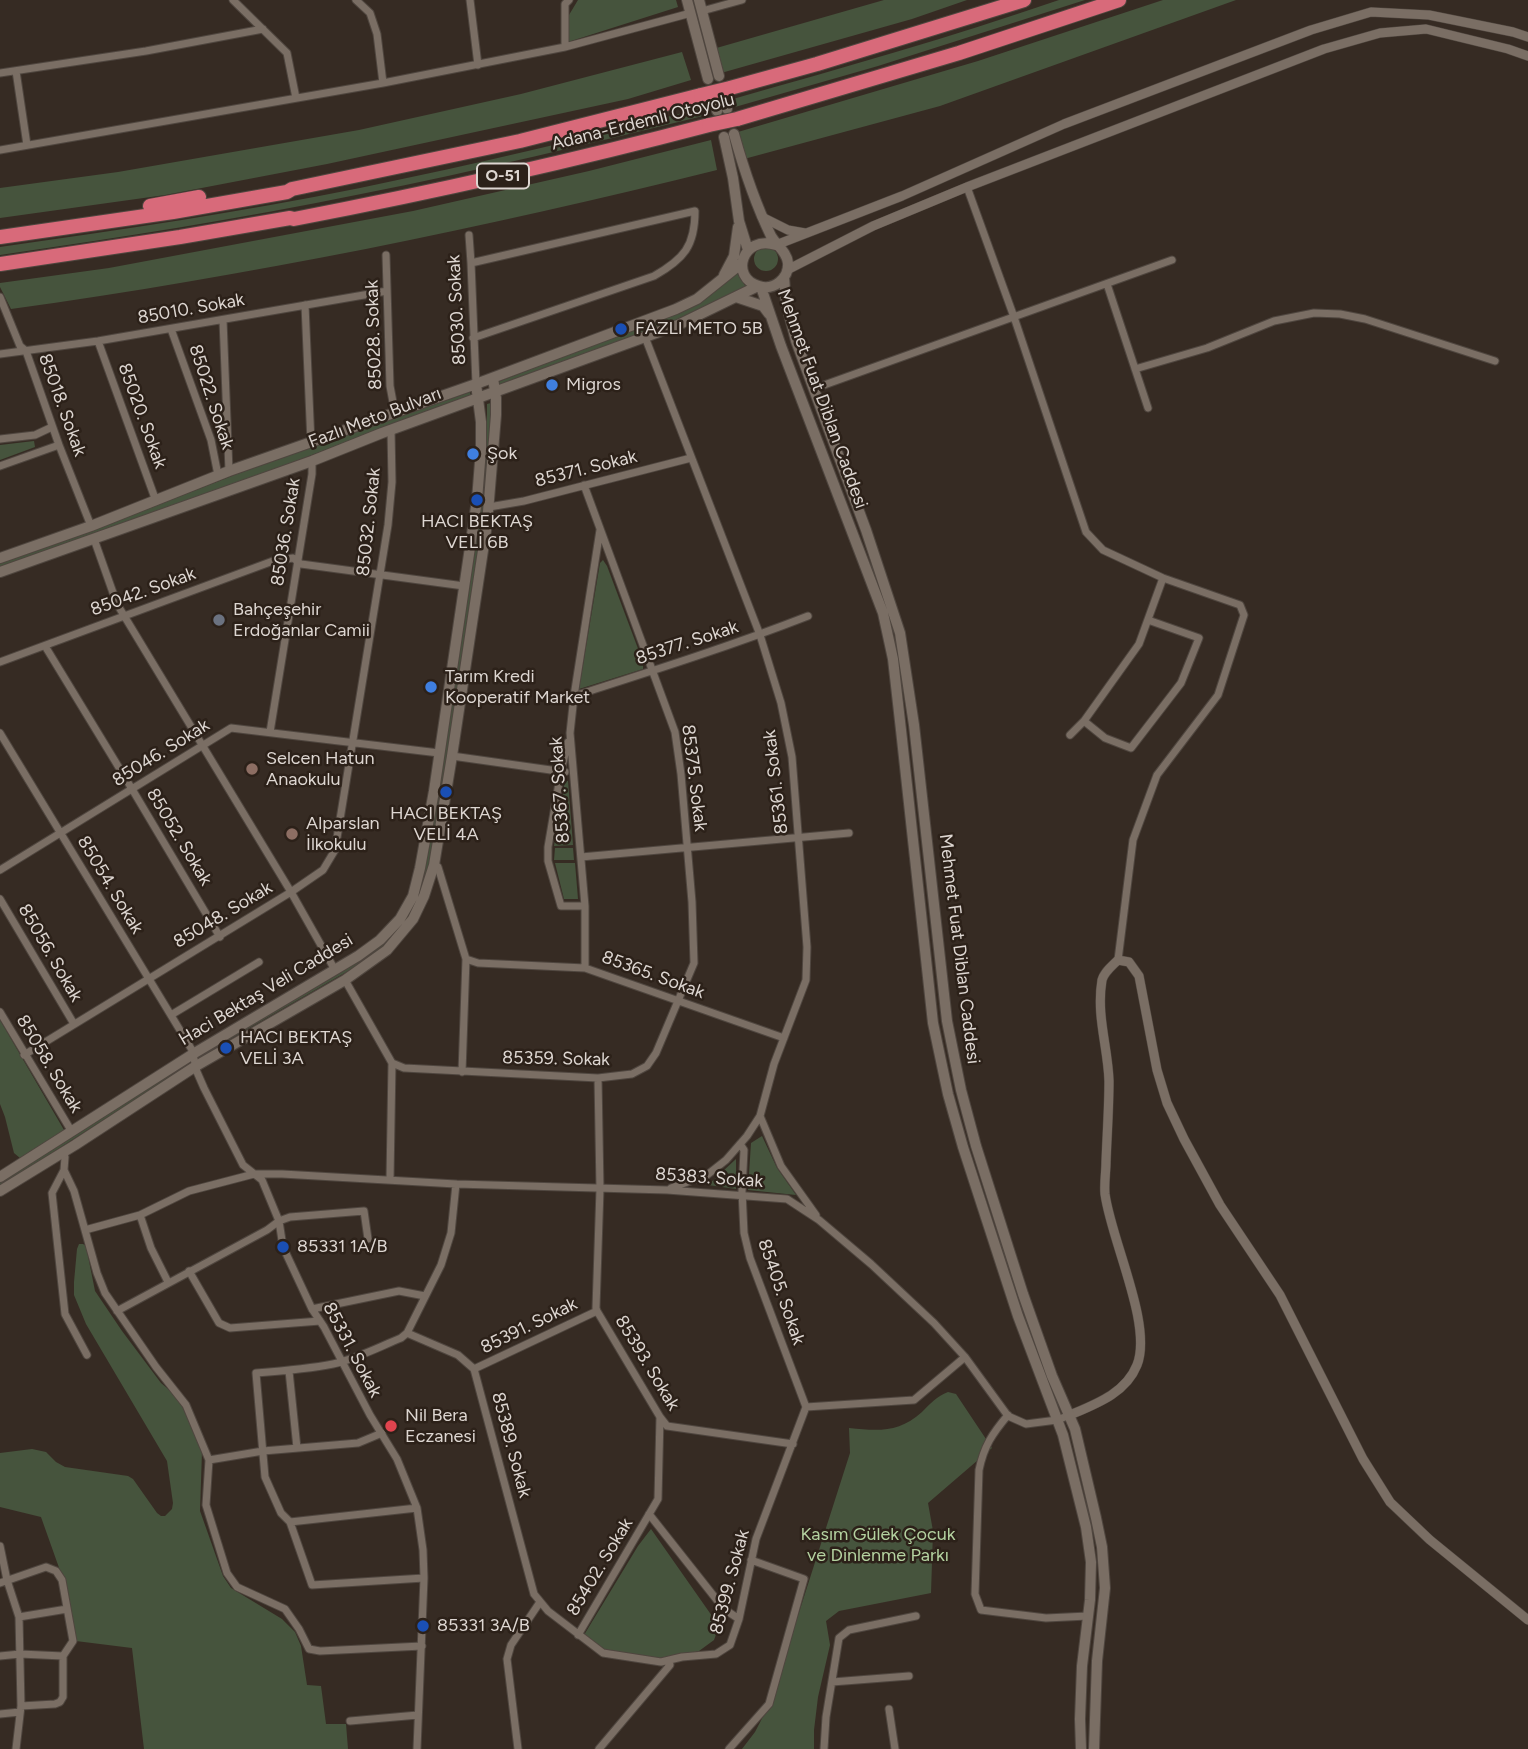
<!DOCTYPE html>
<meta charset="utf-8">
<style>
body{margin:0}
canvas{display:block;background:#362b23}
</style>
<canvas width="1528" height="1749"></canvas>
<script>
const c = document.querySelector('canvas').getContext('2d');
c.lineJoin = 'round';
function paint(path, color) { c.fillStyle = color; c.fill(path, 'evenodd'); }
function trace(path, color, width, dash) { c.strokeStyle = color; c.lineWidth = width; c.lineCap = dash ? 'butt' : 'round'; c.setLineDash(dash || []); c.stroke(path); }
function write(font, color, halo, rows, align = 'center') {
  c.font = font + ' Figtree,sans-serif'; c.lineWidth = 5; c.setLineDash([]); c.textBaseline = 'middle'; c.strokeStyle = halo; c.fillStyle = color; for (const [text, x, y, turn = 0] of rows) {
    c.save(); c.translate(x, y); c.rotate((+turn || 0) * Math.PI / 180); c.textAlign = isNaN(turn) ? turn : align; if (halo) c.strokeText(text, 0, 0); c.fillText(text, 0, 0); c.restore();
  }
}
const green = new Path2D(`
 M578,0H676L678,7L568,42L569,15Z
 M884,0H967L912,19L721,73L713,49Z
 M1059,0H1085L878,66L735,107L733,99C842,68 952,37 1059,0Z
 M1163,0H1236L940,106L744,159L738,132L978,61Z
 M682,52L691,80L628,99L327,164L165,195L0,218V188L118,172L359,130L521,94Z
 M706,107L707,115C592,143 477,171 361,194C241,219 121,237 0,255V247C120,230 241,212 360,188C476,164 591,137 706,107Z
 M711,140L717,170C484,228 249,276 11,309L0,287V283L109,268L413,211L589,171Z
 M754 259a12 12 0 1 1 24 0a12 12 0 1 1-24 0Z
 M737,273L746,287L663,326L500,386L498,382L564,356L682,312L707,298Z
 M470,392L471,397L388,426L241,482L0,567V563L104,526L237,474Z
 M491,403V428L484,513L439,812L428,870L421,894L410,917L384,946L360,964L206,1053H204L309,991L408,915L480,513L487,429V404Z
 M34,441L35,447L0,460V445Z
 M603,560L607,566L643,662V669L579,689L600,563Z
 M565,781H568L573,845L554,846Z
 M555,848H573L574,860H554Z
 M555,863H575L578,899H564Z
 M0,1020L64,1130L20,1158L14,1153L5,1117L0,1104Z
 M178,1069L181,1070L0,1186V1182L73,1137Z
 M762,1136L777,1168L796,1195L748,1190L751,1143Z
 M736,1159V1189L708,1185Z
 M79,1244H83L86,1246L95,1291L122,1331L161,1383L183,1402L202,1451L200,1511L223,1576L231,1588L282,1619L295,1632L301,1646L307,1685L321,1686L326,1724H346L348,1749H144L132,1648L76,1641L68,1593L41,1517L0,1507V1453L32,1449L46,1452L56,1462L65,1467L128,1476L133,1479L157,1513L161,1516H165L172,1509L173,1503L167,1461L86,1324L74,1295V1282L77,1249Z
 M948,1392L956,1394L992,1448L928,1503L933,1531L931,1593L839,1611L826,1621L830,1645L818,1697L814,1730V1749H742L755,1732L770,1703L850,1453L849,1428C878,1431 899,1433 922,1412C930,1404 937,1396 948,1392Z
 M651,1529L719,1626L714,1640L699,1651L670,1659L635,1656L602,1650L584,1635L638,1546Z`);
const minor = new Path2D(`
 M233,0L287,53L296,98
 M356,0L370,13L377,34L383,83
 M470,0L478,65
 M702,11L742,0
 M565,47V4L569,0
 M16,71L27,145
 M0,73L146,51L263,29
 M0,150L383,83L565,47L691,13
 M967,187L1014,317L1086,532L1103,550L1163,578L1240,605L1244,615L1218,695L1157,775L1133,840L1118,960
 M469,235L471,263L476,384
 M386,255L390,386L395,413
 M471,263L695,211C695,246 684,259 654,276L473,338
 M1107,284L1148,408
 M0,297L20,346L26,351L59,445L91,526
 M305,305L311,443
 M223,320L229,471
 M171,329L211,440L218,475
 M645,337L760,635L781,703L792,757L807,947L806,980L774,1064L760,1116L747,1136L726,1160L707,1175L671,1188
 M98,341L156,501
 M0,354L98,341L387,291
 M1135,369L1207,348L1274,321L1314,313L1340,314L1365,319L1495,361
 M813,389L1172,260
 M0,439L35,435L52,427
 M0,466L59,445
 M489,507L524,501L691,458
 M94,539L117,604L291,892L335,970
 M45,646L132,789L220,937
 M0,662L273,561L293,558L301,564L464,586
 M574,696C652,671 731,646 808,616
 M1084,721L1105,738L1131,748L1181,683L1199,638L1148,620
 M270,732L312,474V461
 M0,733L192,1050L197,1072L204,1088L243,1165L262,1180L279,1221L283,1247L312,1309L324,1327L370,1415L397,1459L417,1508L423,1550L424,1578L417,1749
 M1070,735L1084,721L1139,644L1163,578
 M568,742L561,771L548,847V861L561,906H585
 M452,756L565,772
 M581,857L849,833
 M434,865L438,867L466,959L462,1072
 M0,870L231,728L439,753
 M0,899L74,1024
 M466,959L478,963L585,968L784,1038
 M585,968V906L570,733L574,696L600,530
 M345,980L392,1063L390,1179
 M0,1012L72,1132
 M171,1015L259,962
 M24,1055L291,892L323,870L335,850L388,525L392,482L391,430
 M392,1063L404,1068L598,1078L632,1074L647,1066L656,1053L694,963L692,902L681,774L675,732L584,485
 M598,1078L600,1189L596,1308L597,1311L660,1417L667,1426L793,1444
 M760,1116L781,1166L816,1215
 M740,1144L744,1150L742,1191L744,1233L750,1258L806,1407
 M63,1153L65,1157L64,1170L74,1191L97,1273L105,1293L156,1367L186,1405L209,1460L206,1505L227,1573L237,1587L285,1609L299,1629L309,1649L320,1651L422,1646
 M64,1170L52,1193L65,1314L87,1355
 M140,1215L151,1248L168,1282
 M85,1230L140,1215L189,1191L254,1174H282L456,1184L667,1190L787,1199L819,1220L871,1264L934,1323L965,1357L1008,1416L1026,1424L1057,1420L1070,1415
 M189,1271L219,1323L230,1328L320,1321
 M312,1309L399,1291L425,1296
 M117,1311L267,1230L279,1221L290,1217L364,1211L368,1239
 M407,1333L458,1355L474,1369L534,1594L548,1611L603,1653L661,1662L682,1657L716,1654L730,1645L739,1619L756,1539L806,1407
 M474,1369L597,1311
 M289,1371L297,1448
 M806,1407L914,1400L965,1357
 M1008,1415C992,1434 984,1446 979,1470L975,1594L981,1610L1046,1618L1088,1616
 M209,1460L263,1451L358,1443L382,1433
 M649,1514L724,1609L739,1619
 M290,1522L417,1508
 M0,1546L7,1580L19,1617L21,1706L16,1749
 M424,1578L312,1585L290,1522L281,1513L265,1477L256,1373C282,1371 308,1369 333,1364C356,1359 379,1347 401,1338L407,1333L441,1265L451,1233L456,1184
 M0,1583L46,1567L56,1571L62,1580L73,1641L63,1656L20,1654L0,1656
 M19,1617L67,1609
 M578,1635L658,1499L660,1417
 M832,1682L909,1676
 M21,1706L55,1704L60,1702L63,1697V1656
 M889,1709L895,1749
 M0,1714L20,1712
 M350,1721L418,1715
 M518,1749L507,1659L511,1645L540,1602
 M599,1749L670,1665L669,1660
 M729,1749L769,1704L804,1579L751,1560
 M824,1749L826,1717L839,1638L849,1630L916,1616`);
const tertiary = new Path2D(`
 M762,217L788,230L805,233
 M776,245L902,196L1064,124L1311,30L1371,12L1429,15L1513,32L1528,37
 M787,270L873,226L967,187L1324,49L1380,33L1426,29L1508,49L1528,56
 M1070,1415C1096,1404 1126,1393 1137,1365C1153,1325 1111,1240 1105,1194C1104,1183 1106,1172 1106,1162C1107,1135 1109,1108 1109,1081C1108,1047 1096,1016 1102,980C1104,972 1112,966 1118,960L1129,962L1139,976L1157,1070L1167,1103L1184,1139L1220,1205L1280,1295L1363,1459L1390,1502L1430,1540L1528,1620`);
const secondary = new Path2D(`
 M687,0L708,79
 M699,0L719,76
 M726,102L727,109
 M715,104L717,111
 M734,134C744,170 755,203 771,236C776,245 787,252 788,263C789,278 774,291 759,286C729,278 742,234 776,245
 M724,137L733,178L739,221L748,250
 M724,275L734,256L738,227
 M784,277L786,302L796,341L866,530L900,633L914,725L947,1021L961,1090L976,1146L1023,1294L1052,1376L1075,1429L1096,1518L1102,1547L1105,1588L1097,1661L1094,1749
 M761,287L781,346L883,613L893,659L901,730L933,1023L948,1094L963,1147L1018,1316L1063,1435L1086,1527L1091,1562L1090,1600L1082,1666L1080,1719L1081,1749
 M736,297L763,306L769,314
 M0,558L91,526L229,471L476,384L676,309L697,299L742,263
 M0,572L312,461L382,433L645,337L678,325L758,286
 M0,1177L193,1054L358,956L380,940L400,919L413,896L420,868L434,791L477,500L481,449V422L476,384
 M0,1191L75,1145L196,1066L345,980L387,950L413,919L424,896L434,865L452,756L487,524L496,415V398L493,378`);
const motorway = new Path2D(`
 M730,88L817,64L1024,0
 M737,119L959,53L1119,0
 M150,206L199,197
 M0,237L173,212L287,192L292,189L520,141L701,95
 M0,264L180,237L290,218L294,219C434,192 572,161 709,125`);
const motorwayBridge = new Path2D(`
 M701,95L730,88
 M709,125L737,119`);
const markers = [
 [621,329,7,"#1a4fb4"],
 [552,385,7,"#3f7fe0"],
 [473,454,7,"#3f7fe0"],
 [477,500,7,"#1a4fb4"],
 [219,620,7,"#6b7280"],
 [431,687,7,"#3f7fe0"],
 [252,769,7,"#8d6e63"],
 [446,792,7,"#1a4fb4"],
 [292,834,7,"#8d6e63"],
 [226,1048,7,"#1a4fb4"],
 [283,1247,7,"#1a4fb4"],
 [391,1426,7,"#e0444e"],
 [423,1626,7,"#1a4fb4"]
];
const shields = [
 [503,176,52]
];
const shieldNames = [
 ["O-51",503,176]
];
const streetNames = [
 ["Adana-Erdemli Otoyolu",643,122,-14],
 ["85010. Sokak",191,309,-10],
 ["85030. Sokak",457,310,-93],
 ["85028. Sokak",374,335,-92],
 ["85022. Sokak",211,397,72],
 ["Mehmet Fuat Diblan Caddesi",822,399,70],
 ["85018. Sokak",62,405,70],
 ["85020. Sokak",142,416,70],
 ["Fazlı Meto Bulvarı",375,418,-21],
 ["85371. Sokak",586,469,-14],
 ["85032. Sokak",369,522,-84],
 ["85036. Sokak",286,532,-81],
 ["85042. Sokak",143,592,-20],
 ["85377. Sokak",687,643,-18],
 ["85046. Sokak",161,753,-32],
 ["85375. Sokak",694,778,83],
 ["85361. Sokak",776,782,-97],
 ["85367. Sokak",560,790,-94],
 ["85052. Sokak",179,837,59],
 ["85054. Sokak",110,885,59],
 ["85048. Sokak",223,915,-31],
 ["Mehmet Fuat Diblan Caddesi",959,949,83],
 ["85056. Sokak",50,953,60],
 ["85365. Sokak",653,975,20],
 ["Haci Bektaş Veli Caddesi",266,990,-31],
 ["85359. Sokak",556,1059,1],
 ["85058. Sokak",49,1064,59],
 ["85383. Sokak",709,1178,4],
 ["85405. Sokak",781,1292,71],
 ["85391. Sokak",529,1326,-26],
 ["85331. Sokak",352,1350,62],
 ["85393. Sokak",647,1363,59],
 ["85389. Sokak",511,1445,75],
 ["85402. Sokak",600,1567,-59],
 ["85399. Sokak",730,1582,-75]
];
const poiNames = [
 ["FAZLI METO 5B",635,329],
 ["Migros",566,385],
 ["Şok",487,454],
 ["HACI BEKTAŞ",477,522,"center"],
 ["VELİ 6B",477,543,"center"],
 ["Bahçeşehir",233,610],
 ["Erdoğanlar Camii",233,631],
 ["Tarım Kredi",445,677],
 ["Kooperatif Market",445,698],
 ["Selcen Hatun",266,759],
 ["Anaokulu",266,780],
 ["HACI BEKTAŞ",446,814,"center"],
 ["VELİ 4A",446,835,"center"],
 ["Alparslan",306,824],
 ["İlkokulu",306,845],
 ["HACI BEKTAŞ",240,1038],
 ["VELİ 3A",240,1059],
 ["85331 1A/B",297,1247],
 ["Nil Bera",405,1416],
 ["Eczanesi",405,1437],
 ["85331 3A/B",437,1626]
];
const parkNames = [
 ["Kasım Gülek Çocuk",878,1535],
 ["ve Dinlenme Parkı",878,1556]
];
paint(green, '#46543d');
trace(minor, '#4f463f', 9);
trace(tertiary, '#4f463f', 10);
trace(secondary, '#4f463f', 12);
trace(motorway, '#4f463f', 16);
trace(minor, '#7a6e64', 7);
trace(tertiary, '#7a6e64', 9);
trace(secondary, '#7a6e64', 10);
trace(motorway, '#d86a7a', 14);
trace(motorwayBridge, '#4f463f', 16, []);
trace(motorwayBridge, '#d86a7a', 14);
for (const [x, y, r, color] of markers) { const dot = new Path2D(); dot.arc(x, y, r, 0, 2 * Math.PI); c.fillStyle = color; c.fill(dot); trace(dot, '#2c2119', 2.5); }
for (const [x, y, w] of shields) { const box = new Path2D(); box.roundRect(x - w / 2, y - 12.5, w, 25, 5); c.fillStyle = '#2c2119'; c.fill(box); trace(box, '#ddd6d1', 2); }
write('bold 16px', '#ddd6d1', null, shieldNames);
write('18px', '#ddd6d1', '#2c2119', streetNames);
write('18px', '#ddd6d1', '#2c2119', poiNames, 'left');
write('18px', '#b4d2a0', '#2c2119', parkNames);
</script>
